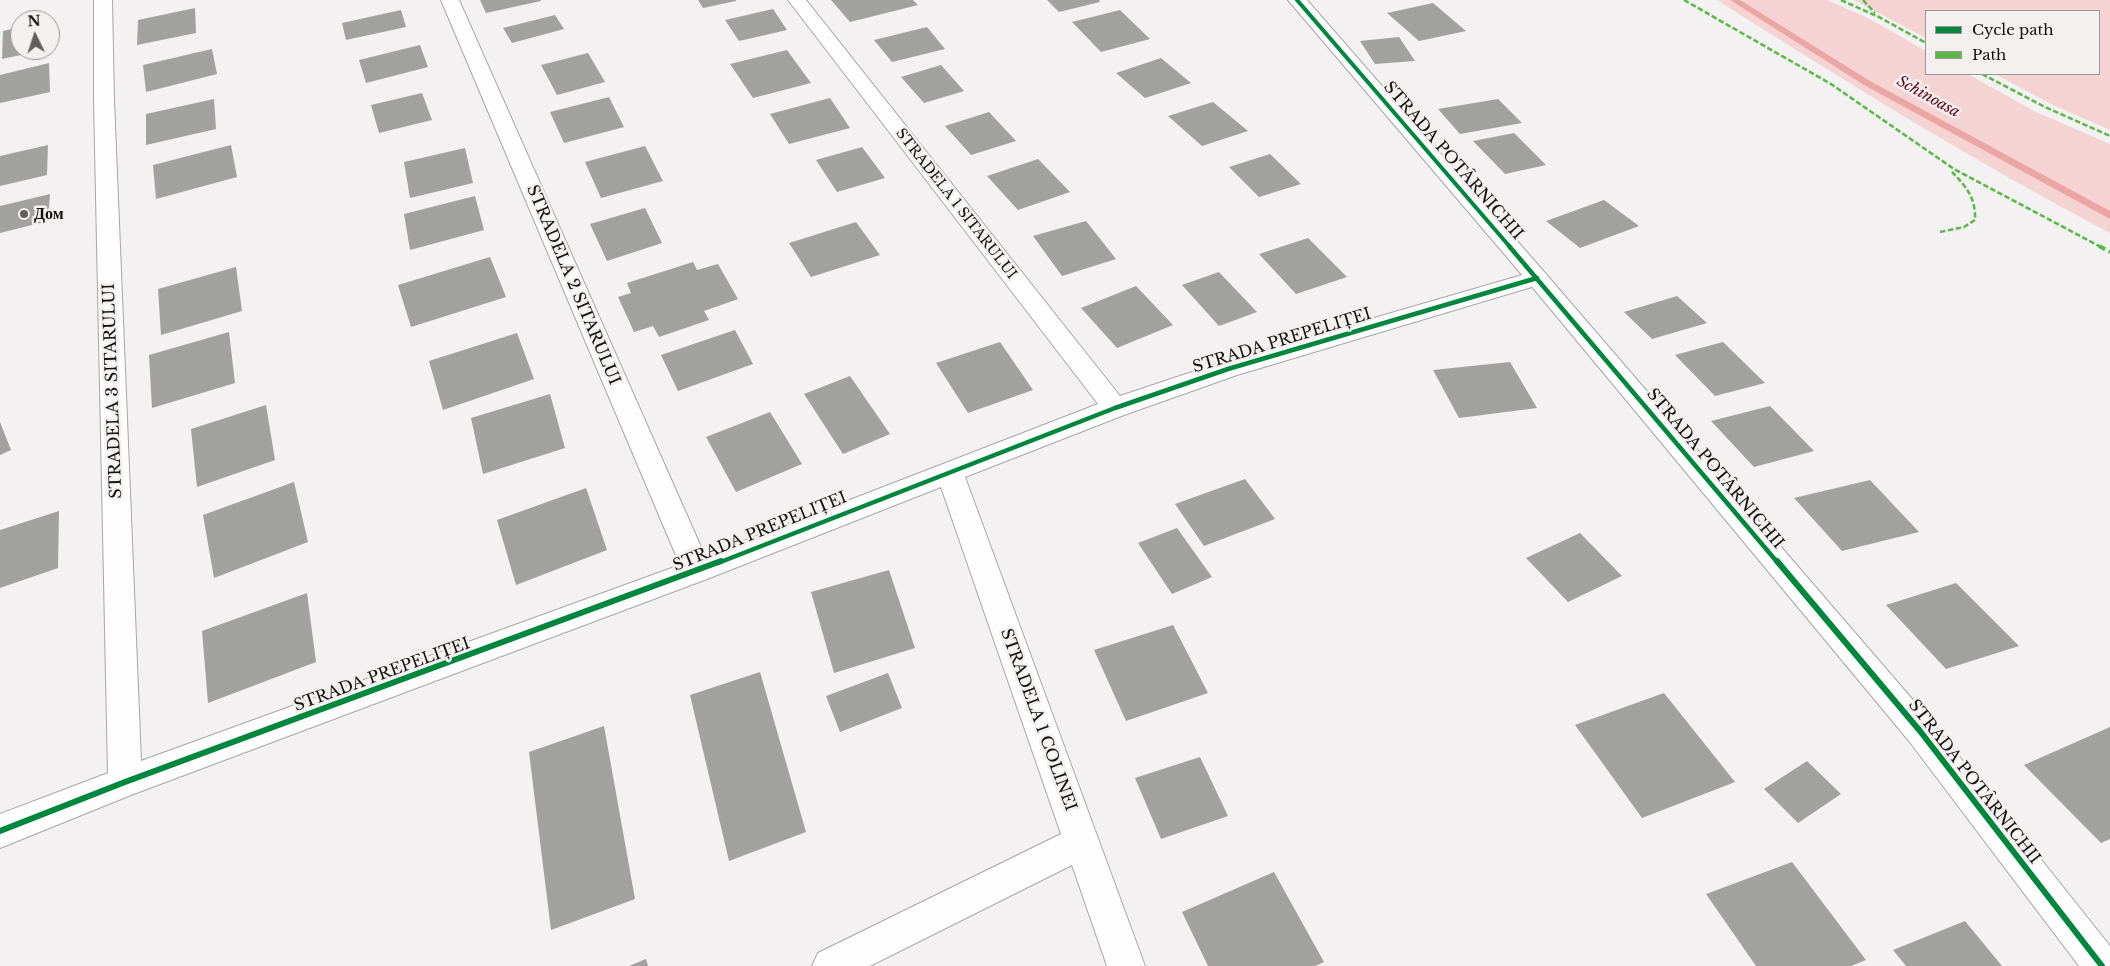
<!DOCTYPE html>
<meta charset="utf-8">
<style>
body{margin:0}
#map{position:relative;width:2110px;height:966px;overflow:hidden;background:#f3f1f1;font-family:"Libre Baskerville",serif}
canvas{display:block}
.legend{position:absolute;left:1925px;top:10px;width:175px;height:65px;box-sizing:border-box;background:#f4f0f0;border:1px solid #9a9796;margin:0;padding:6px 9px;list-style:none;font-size:15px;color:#121110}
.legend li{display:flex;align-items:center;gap:10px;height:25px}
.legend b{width:25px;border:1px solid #9a9796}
.north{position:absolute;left:10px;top:10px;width:50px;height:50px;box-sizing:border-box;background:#f4f0f0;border:1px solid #9a9796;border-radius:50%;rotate:356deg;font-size:14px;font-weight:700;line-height:20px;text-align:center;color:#121110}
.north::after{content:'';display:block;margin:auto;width:18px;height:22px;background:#615f5f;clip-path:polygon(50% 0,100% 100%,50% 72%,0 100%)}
</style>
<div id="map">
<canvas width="2110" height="966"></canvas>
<ul class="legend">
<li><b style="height:6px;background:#00873e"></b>Cycle path</li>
<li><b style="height:6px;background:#58b947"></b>Path</li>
</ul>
<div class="north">N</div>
</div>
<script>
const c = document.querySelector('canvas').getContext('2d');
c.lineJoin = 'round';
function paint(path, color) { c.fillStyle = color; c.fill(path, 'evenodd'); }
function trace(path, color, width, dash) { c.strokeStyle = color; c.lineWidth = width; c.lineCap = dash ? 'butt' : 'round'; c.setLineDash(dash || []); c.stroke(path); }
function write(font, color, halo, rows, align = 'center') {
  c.font = font + ' "Libre Baskerville",serif'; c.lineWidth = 5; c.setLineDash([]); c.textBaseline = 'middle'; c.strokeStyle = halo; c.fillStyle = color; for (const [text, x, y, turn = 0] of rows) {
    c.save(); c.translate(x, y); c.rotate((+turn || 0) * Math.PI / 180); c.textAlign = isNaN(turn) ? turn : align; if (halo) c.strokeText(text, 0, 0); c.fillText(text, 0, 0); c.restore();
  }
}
const green = new Path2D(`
 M1717,0H1827L1870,19L1926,51V74H1968L2034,111L2110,144V233C1975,162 1846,82 1717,0Z
 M1854,0H2110V130L2053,105L1995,74H2099V11H1926V38Z`);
const stream = new Path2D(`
 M1730,0H1740L1870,81L2110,211V219L1864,85Z`);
const building = new Path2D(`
 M480,0H541V1L486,13Z
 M698,0H736V1L703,8Z
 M831,0H913L918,5L850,22Z
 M1047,0H1099L1100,2L1059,12Z
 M1433,3L1466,31L1419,41L1387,13Z
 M195,8L196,33L137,45L138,20Z
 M773,9L787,30L739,41L725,20Z
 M401,10L406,27L346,40L342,23Z
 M1120,10L1150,39L1101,52L1072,22Z
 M555,15L564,29L512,43L503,28Z
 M20,27V50L40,51L2,59L3,31Z
 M927,27L945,49L892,62L874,40Z
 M1399,37L1415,61L1375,64L1360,41Z
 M420,45L428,67L366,83L359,60Z
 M212,49L217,74L146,92L143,65Z
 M787,50L811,83L753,98L730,64Z
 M588,53L605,82L557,95L541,65Z
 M1161,58L1191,83L1145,98L1116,73Z
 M49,63L50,92L0,103V75Z
 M941,65L964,91L924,103L901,77Z
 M422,93L432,120L379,133L371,105Z
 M609,97L624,127L564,143L550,112Z
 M830,98L850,128L789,144L770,114Z
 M214,99L216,129L146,145V114Z
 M1498,99L1522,123L1460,134L1438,109Z
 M1213,102L1248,131L1202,146L1168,116Z
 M989,112L1016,141L971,155L945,126Z
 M1514,133L1546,165L1505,174L1473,141Z
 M48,145L47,175L0,186V156Z
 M231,145L237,177L156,199L153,165Z
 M645,146L663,181L601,198L585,162Z
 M862,147L885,178L837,192L816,160Z
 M465,148L473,183L410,198L404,162Z
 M1270,154L1301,184L1259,197L1229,167Z
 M1038,159L1070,192L1018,210L987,176Z
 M50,194L48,221L0,233V206Z
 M475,196L484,230L410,250L404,214Z
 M1604,200L1639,226L1580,248L1546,221Z
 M645,208L662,243L607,261L590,224Z
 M1086,221L1116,259L1062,276L1033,236Z
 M856,222L880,255L811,277L789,243Z
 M1308,238L1347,277L1296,294L1259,254Z
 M490,257L506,297L411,327L398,285Z
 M693,262L697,270L718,264L738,299L704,311L709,320L659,337L653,326L634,332L618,297L631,293L627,283Z
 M236,267L242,311L161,335L158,289Z
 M1219,272L1257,312L1219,326L1182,285Z
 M1136,286L1173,325L1117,348L1081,308Z
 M1677,296L1707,323L1652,339L1624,312Z
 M735,330L753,364L678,391L661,355Z
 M229,332L235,383L152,408L149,355Z
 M517,333L534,379L443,410L429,361Z
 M1000,342L1033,390L968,413L936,363Z
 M1723,342L1765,383L1715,396L1675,355Z
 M1510,362L1537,408L1459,418L1433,370Z
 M850,376L890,434L843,454L804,394Z
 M550,394L565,448L483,474L471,418Z
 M266,405L275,460L197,487L191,429Z
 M1770,406L1814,451L1754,467L1711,421Z
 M770,412L802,464L736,492L706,437Z
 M0,422L11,450L0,455Z
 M1245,479L1275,519L1204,546L1175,504Z
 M1870,480L1919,532L1842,551L1794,498Z
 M294,482L308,542L214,578L203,515Z
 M586,488L607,550L516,585L497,520Z
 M59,511L58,568L0,588V530Z
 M1177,528L1212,577L1172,594L1138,543Z
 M1580,533L1622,576L1568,602L1526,558Z
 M889,570L915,648L834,673L811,592Z
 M1956,583L2019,646L1946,669L1886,605Z
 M307,593L316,662L208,703L202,631Z
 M1173,625L1208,693L1126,721L1094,650Z
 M760,672L806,832L729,861L690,695Z
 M888,673L902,708L840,732L826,696Z
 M1664,693L1735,782L1642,818L1575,725Z
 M604,726L635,899L551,930L529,752Z
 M2110,727V839L2101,843L2024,765Z
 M1200,757L1228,816L1161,839L1135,778Z
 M1807,761L1841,794L1798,823L1764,789Z
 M1792,862L1866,960L1851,966H1756L1706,894Z
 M1274,872L1324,962L1315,966H1208L1182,912Z
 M1965,921L2002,966H1906L1893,950Z
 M646,959L648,966H629Z`);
const street = new Path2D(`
 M94,0H112L114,100L141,761L680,565L441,0H459L705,556L1098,404L788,0H806L1120,396L1219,363L1529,273L1537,270L1545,273L1549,278L1545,283L1237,375L1124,415L965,477L1145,966H1107L1072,865L870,966H812L818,953L1061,834L941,487L707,579L131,795L0,848V814L108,773L94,100Z`);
const secondary = new Path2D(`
 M1288,0H1307L1545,273L1931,721L2110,946V966H2079L1909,741L1529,283Z`);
const quietFar1 = new Path2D(`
 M1684,0L1831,84L1954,169L2101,247
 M1841,0L1879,17L1926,43
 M1863,0L1875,13
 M1982,74L2043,106L2110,136
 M1940,232L1964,227L1975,220C1976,199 1967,187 1952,172`);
const quiet = new Path2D(`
 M2099,246L2110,252`);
const cyclewayFar2 = new Path2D(`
 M1297,0L1510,247`);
const cyclewayFar1 = new Path2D(`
 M1509,246L1778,563
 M718,563L1115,408L1228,369L1537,278`);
const cycleway = new Path2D(`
 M1777,561L1920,731L2102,966
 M0,831L125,782L721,561`);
const markers = [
 [24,214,5,"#615f5f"]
];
const farStreetnames = [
 ["STRADELA 1 SITARULUI",956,204,52]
];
const farWaternames = [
 ["Schinoasa",1928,97,29]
];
const streetNames = [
 ["STRADA POTÂRNICHII",1453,161,49],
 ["STRADELA 2 SITARULUI",573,285,67],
 ["STRADA PREPELIȚEI",1282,341,-17],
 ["STRADELA 3 SITARULUI",113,391,-92],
 ["STRADA POTÂRNICHII",1715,469,50],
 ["STRADA PREPELIȚEI",760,532,-22],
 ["STRADA PREPELIȚEI",382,675,-20],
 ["STRADELA 1 COLINEI",1038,720,70],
 ["STRADA POTÂRNICHII",1974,782,52]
];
const poiNames = [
 ["Дом",34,214]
];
paint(green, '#f5d3d3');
paint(stream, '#eca5a5');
paint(building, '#a1a1a0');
trace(street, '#a8a6a6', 2);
trace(secondary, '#a8a6a6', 2);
paint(street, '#fdfdfd');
paint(secondary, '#fdfdfd');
trace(quietFar1, '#58b947', 2.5, [5.5, 2.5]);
trace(quiet, '#58b947', 4, [7, 4]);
trace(cyclewayFar2, '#00873e', 4);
trace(cyclewayFar1, '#00873e', 4.5);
trace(cycleway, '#00873e', 6);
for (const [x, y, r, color] of markers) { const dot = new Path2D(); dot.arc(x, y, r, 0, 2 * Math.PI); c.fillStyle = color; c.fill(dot); trace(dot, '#f4f0f0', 2); }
write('14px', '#121110', '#f4f0f0', farStreetnames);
write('italic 15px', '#5f0014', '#f4f0f0', farWaternames);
write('16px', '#121110', '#f4f0f0', streetNames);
write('bold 16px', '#121110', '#f4f0f0', poiNames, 'left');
</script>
